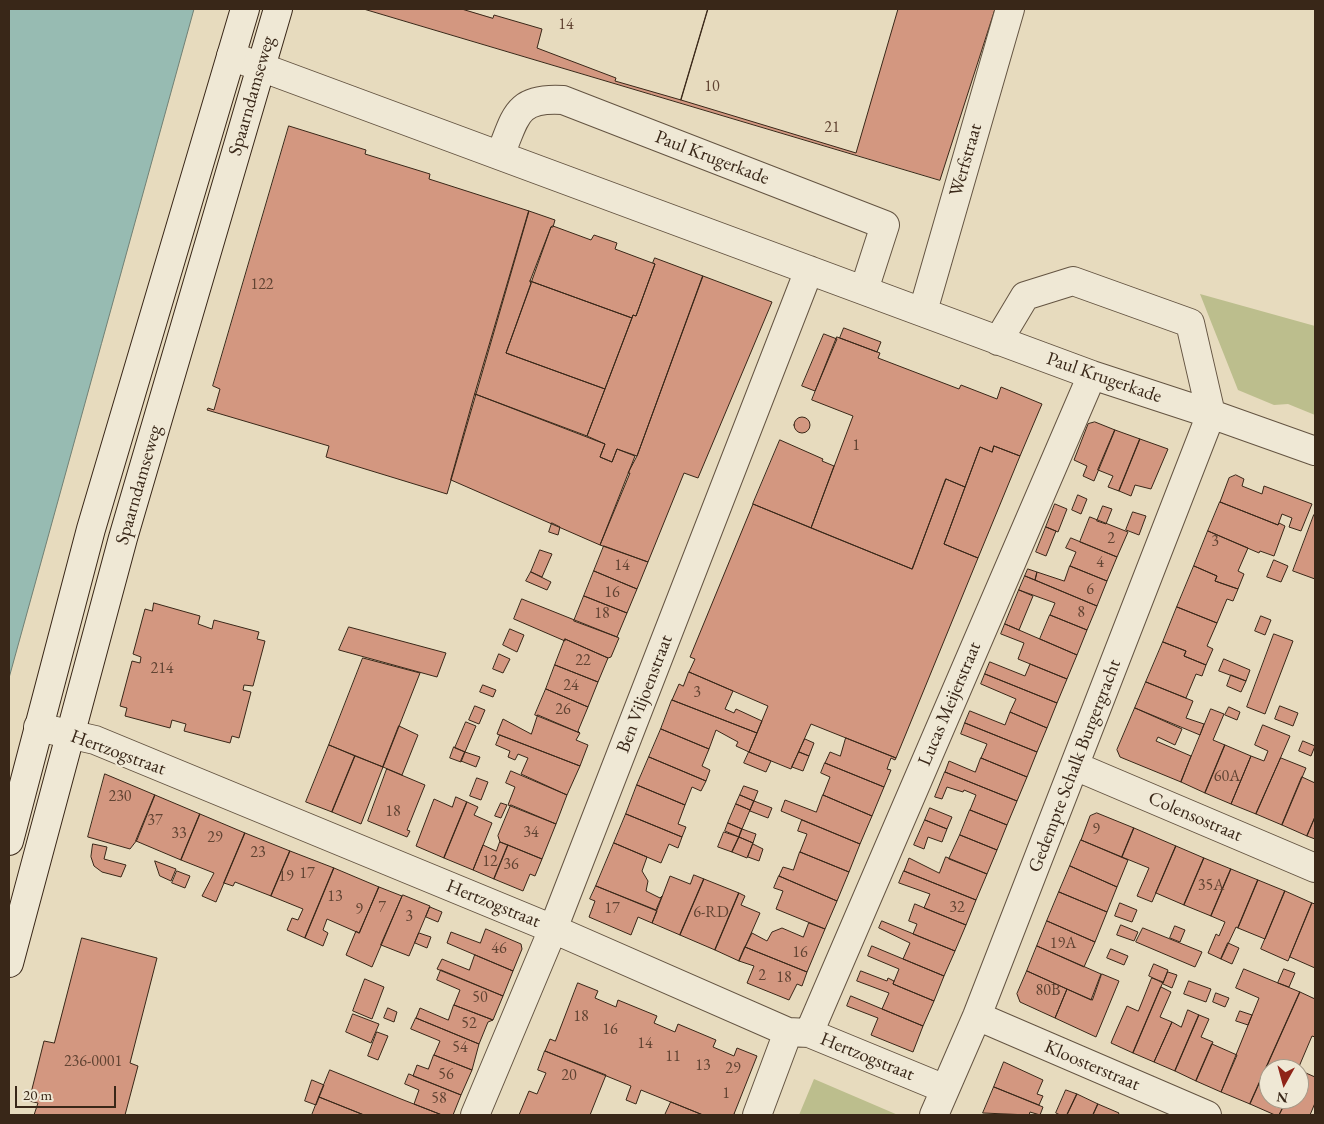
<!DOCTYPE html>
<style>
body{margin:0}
#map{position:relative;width:1324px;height:1124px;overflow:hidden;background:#e7dbbe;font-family:"EB Garamond",serif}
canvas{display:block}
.frame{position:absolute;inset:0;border:10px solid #392718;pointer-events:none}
.north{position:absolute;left:1259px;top:1059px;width:50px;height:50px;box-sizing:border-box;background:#efe8d5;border:1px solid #a69b89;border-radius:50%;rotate:187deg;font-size:14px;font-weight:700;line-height:20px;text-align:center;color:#392718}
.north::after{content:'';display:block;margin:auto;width:18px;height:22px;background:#8f2418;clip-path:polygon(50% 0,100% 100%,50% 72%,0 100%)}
.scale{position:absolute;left:15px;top:1086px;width:101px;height:22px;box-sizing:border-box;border:2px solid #392718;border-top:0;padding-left:6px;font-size:15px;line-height:18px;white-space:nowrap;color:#392718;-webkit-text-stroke:4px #efe8d5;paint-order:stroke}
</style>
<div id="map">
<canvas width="1324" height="1124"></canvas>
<div class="frame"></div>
<div class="north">N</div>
<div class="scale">20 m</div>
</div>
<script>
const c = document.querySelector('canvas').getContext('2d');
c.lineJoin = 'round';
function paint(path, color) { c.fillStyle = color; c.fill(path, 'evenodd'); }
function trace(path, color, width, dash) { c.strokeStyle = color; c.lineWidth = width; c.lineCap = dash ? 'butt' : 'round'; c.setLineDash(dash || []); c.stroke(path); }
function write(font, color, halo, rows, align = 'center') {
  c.font = font + ' "EB Garamond",serif'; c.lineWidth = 4.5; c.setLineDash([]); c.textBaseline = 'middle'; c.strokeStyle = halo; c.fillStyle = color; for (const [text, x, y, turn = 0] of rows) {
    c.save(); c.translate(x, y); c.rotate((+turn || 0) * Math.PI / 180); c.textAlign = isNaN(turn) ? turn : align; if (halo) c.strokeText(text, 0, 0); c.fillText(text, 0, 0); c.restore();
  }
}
const green = new Path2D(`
 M1200,294L1315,326V415L1288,404L1274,405L1238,390Z
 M814,1079L898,1115H799Z`);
const water = new Path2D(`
 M9,9H194L9,678Z`);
const building = new Path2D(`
 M364,9H995L940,180Z
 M462,9H708L681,100L615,81L616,78L537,48L542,29L494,15L493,18Z
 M708,9H898L856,153L681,100Z
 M289,126L366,150L365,154L430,174L429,179L529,211L447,494L326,457L329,446L207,410L208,408L214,410L220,389L213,386Z
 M529,211L555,220L553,227H551L506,353L605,389L587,436L475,394Z
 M553,226L591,240L594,235L617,243L615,249L655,264L636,316L633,315L632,318L530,281L551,227Z
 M655,258L703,276L637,456L617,449L612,462L600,457L605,444L587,436L633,315L636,316L655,264L653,263Z
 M703,276L772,302L698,478L684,473L648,562L600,545L630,473H628L637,456Z
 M530,281L632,318L605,389L506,353L531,284Z
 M844,328L881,342L877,352L840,338Z
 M824,334L837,339L815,391L802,386Z
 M837,337L880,353L878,358L959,389L961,385L997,399L1001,387L1042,404L1020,456L994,446L992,452L980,447L965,487L946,479L912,569L811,528L853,416L812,400Z
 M475,394L605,444L600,457L612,462L617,449L635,456L600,545L451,480Z
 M794 425a8 8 0 1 1 16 0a8 8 0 1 1-16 0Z
 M1095,422L1115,430L1094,481L1083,476L1087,466L1074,460L1088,424Z
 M1115,430L1140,439L1119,491L1108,487L1113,476L1098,470Z
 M1140,439L1168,449L1151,489L1135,485L1131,496L1119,491Z
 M780,440L823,459L822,461L834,466L811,528L753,504Z
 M994,446L1020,456L978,558L944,544L980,447L992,452Z
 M1236,475L1244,479L1242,486L1262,494L1264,486L1312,504L1301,531L1289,527L1292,518L1282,514L1278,525L1220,502L1229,478Z
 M946,479L965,487L944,544L978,558L896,758L811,724L791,769L749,752L768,706L689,672L695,659L690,657L753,504L912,569Z
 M1078,495L1087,499L1081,514L1072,510Z
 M1220,502L1278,525L1279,523L1285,526L1274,556L1260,551L1259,553L1208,531Z
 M1055,504L1067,509L1058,532L1046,527Z
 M1103,506L1112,509L1106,524L1097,521Z
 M1133,512L1146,516L1139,535L1126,530Z
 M1314,515L1315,516V579L1293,571Z
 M1090,517L1128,532L1117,557L1080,542Z
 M552,523L560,527L558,535L549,532Z
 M1046,527L1056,531L1046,556L1036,552Z
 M1208,531L1248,548L1238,571L1244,574L1238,589L1215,581L1217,576L1194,566Z
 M1071,538L1117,557L1107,581L1070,566L1076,552L1066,548Z
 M604,546L648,562L637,589L594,571Z
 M540,550L552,554L542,577L531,572Z
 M1274,560L1288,566L1281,582L1267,577Z
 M1070,566L1107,581L1097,606L1035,580L1037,572L1064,581Z
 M1194,566L1217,576L1215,581L1238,589L1233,601L1227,599L1217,623L1177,607Z
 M1028,569L1037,572L1035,580L1025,576Z
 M594,571L637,589L627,613L584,596Z
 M531,572L551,582L547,590L526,581Z
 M1025,576L1097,606L1087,630L1050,615L1055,603L1019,590Z
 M1019,590L1033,596L1019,630L1005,624Z
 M584,596L627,613L617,637L574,621Z
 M522,599L617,637L619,638L611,657L608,658L565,639V641L514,619Z
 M154,603L200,616L198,624L212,629L214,620L259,632L257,639L265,641L253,686L244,685L243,690L251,692L239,738L232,736L230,743L184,731L186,724L172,720L170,728L125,716L127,708L120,706L132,661L140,663L141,657L133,654L145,609L152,611Z
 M1177,607L1217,623L1207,646L1213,649L1206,665L1184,656L1186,651L1163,642Z
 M1050,615L1087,630L1077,655L1040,639Z
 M1261,616L1271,620L1265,635L1255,631Z
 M1005,624L1077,655L1067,679L1018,659L1024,643L1001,634Z
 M349,627L446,653L437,677L339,650Z
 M510,629L524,635L517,652L503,645Z
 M1274,634L1293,641L1265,714L1247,707Z
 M565,639L608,658L598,682L555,665Z
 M1163,642L1186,651L1184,656L1206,665L1202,676L1196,674L1186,698L1146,682Z
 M499,654L510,659L503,673L493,669Z
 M363,658L420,673L383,767L329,745Z
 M1224,659L1250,670L1246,681L1219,671Z
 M990,662L1025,676L1030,664L1067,679L1057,703L985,674Z
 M555,665L598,682L588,707L546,689Z
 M689,672L733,691L725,709L734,713L736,709L762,721L757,733L672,700L679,684L683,686Z
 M985,674L1057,703L1047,728L1010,712L1016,699L981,684Z
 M1231,675L1246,681L1241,692L1227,686Z
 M1146,682L1193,701L1186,718L1204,724L1200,735L1135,708Z
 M483,685L496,690L493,697L480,692Z
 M546,689L588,707L578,731L580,733L535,715Z
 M672,700L757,733L749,752L736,746L738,742L716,730L709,749L661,729Z
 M475,706L485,710L479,724L469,720Z
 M1280,706L1298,713L1293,726L1275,719Z
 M1229,707L1240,712L1237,720L1225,715Z
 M1135,708L1182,729L1175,745L1158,737L1156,741L1191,756L1181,782L1120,757L1117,750Z
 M1211,709L1224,714L1213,740L1225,745L1205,793L1181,782Z
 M970,711L1005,725L1010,712L1047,728L1037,752L965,723Z
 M538,715L580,733L576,740L588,745L580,766L497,734L503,719L531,734Z
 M466,722L476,726L465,752L455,748Z
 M965,723L1037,752L1027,777L981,758L987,744L961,734Z
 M1263,725L1290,736L1256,814L1231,804L1251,756L1264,761L1268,751L1255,745Z
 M399,726L418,735L402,775L383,767Z
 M661,729L709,749L702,766L710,770L706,781L649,757Z
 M500,735L580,766L567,795L521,774L528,758L518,754L515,760L508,757L510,751L496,745Z
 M846,738L896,758L895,760L891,758L887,769L891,770L884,787L825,763L830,752L840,756Z
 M805,739L814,743L809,756L799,752Z
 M1303,741L1315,746L1311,756L1299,751Z
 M329,745L355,756L332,812L306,802Z
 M1225,745L1251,756L1231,804L1205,793Z
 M454,747L465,752L461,762L450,758Z
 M465,752L480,757L476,767L461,761Z
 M749,752L771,761L766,772L744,763Z
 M799,752L809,756L803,771L792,767Z
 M355,756L383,767L361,824L332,812Z
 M649,757L706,781L701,791L692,787L685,805L637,785Z
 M981,758L1027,777L1017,801L945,772L949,761L975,772Z
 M1281,758L1306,768L1282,825L1256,814Z
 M825,763L884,787L872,816L823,795L830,777L821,773Z
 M387,769L425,785L407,830L410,831L407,837L368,821Z
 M511,771L567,795L556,824L508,805L515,787L506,783Z
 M945,772L1017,801L1007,825L970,810L976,795L964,790L963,792L947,787L942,799L935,797Z
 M105,774L155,795L137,840L130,849L88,837Z
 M1302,777L1315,783V817L1307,836L1282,825Z
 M477,778L488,782L481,800L470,796Z
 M637,785L685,805L678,824L686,827L682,837L626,814Z
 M744,786L758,791L754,801L740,795Z
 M155,795L200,814L181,860L136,841Z
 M740,795L754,801L750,810L736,804Z
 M823,795L872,816L860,844L781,811L785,800L816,812Z
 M456,797L467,802L444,858L416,846L434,799L452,807Z
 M754,801L772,808L768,818L750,811Z
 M467,802L478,807L474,815L492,823L473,870L444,858Z
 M501,803L507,805L501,818L495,816Z
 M736,804L750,810L742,829L728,823Z
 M511,805L556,824L542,859L500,842L498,836Z
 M930,808L952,817L947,829L925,820Z
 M970,810L1007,825L997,850L960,835Z
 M1097,813L1134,828L1122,857L1081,840L1090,816Z
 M200,814L245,833L216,902L202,896L214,873L181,860Z
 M626,814L682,837L678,848L669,844L661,863L614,843Z
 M1315,817V839L1307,836Z
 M802,820L860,844L849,872L800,852L807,834L798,831Z
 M925,820L947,829L942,842L928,837L924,849L914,845Z
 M728,823L742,829L739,837L725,831Z
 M1134,828L1176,846L1152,902L1137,896L1149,868L1122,857Z
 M742,829L756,834L753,843L739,837Z
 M724,832L739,837L732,852L718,847Z
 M245,833L290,851L271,896L235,882L233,886L224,883Z
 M960,835L997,850L987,874L949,859Z
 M739,837L753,843L747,858L732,852Z
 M1081,840L1128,860L1117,887L1070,866Z
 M500,842L508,845L494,879L473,870L483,845L496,851Z
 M614,843L647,857L642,871L648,881L646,891L660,898L662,896L656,910L596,886Z
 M93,844L107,847L104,859L126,865L121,877L102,872L94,866L91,857Z
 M753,844L763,849L759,861L748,857Z
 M508,845L542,859L535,876L530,874L523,891L494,879Z
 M1176,846L1204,858L1184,905L1156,893Z
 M290,851L334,868L305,938L287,930L292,918L298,920L303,909L271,896Z
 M800,852L849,872L837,901L779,876L783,867L793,870Z
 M946,857L987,874L976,900L904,871L909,858L939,873Z
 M1204,858L1231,869L1211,916L1184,905Z
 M155,861L176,869L171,881L160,876Z
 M1070,866L1117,887L1107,912L1059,892Z
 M334,868L379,887L359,933L327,919L323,930L328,933L323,946L305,938Z
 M1231,869L1258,880L1238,928L1236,927L1221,959L1208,953L1216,934L1219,936L1225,922L1211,916Z
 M177,871L190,876L185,888L172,883Z
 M904,871L976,900L966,925L924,908L930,894L899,883Z
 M694,875L704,879L680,935L652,923L670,876L690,884Z
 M779,876L837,901L825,929L776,909L783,891L774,888Z
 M704,879L739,893L715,950L680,935Z
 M1258,880L1285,891L1265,939L1238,928Z
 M596,886L657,911L652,923L638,917L631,935L589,917L595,901L590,899Z
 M379,887L402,896L372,967L346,955L356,931L359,933Z
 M1285,891L1312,903L1288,961L1261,949Z
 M1059,892L1107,912L1095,942L1047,921Z
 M739,893L745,896L741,905L760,913L739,961L715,950Z
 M403,895L430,906L409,956L381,945Z
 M1120,903L1137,910L1132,922L1115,916Z
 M1312,903L1315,904V968L1290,957Z
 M915,904L966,925L955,951L913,934L917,924L909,921Z
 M430,907L442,912L438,922L426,917Z
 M882,921L955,951L944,976L903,959L910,943L879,928Z
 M1047,921L1095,942L1084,967L1037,946Z
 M809,923L825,929L807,972L745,947L752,933L767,941L772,932L782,928L803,937Z
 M1121,925L1138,932L1134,941L1117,935Z
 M1175,926L1185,930L1180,942L1170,938Z
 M1143,928L1202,952L1195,967L1136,942Z
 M486,929L521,944L522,949L513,971L447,943L451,932L480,943Z
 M419,933L431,937L427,948L415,943Z
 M82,938L157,958L130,1063L138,1066L125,1115H34L38,1103L29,1101L44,1041L54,1043Z
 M1228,943L1239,948L1232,964L1221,959Z
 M872,946L944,976L934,1001L893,984L899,969L868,956Z
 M1037,946L1101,974L1091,1000L1027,971Z
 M745,947L807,972L802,986L797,984L789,1000L747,983L754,966L739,961Z
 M1111,949L1128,956L1124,965L1107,958Z
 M475,955L513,971L503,996L437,969L442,959L469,970Z
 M1154,964L1168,970L1163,983L1149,976Z
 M1244,969L1300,992L1250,1104L1221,1092L1259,998L1236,988Z
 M1284,969L1295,973L1289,987L1278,983Z
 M441,970L503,996L493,1020L454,1005L460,990L437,980Z
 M861,971L887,981L888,978L894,981L893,984L934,1001L923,1026L882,1009L889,993L857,981Z
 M1027,971L1067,989L1055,1018L1020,1002L1017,994Z
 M1168,972L1177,975L1172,988L1163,984Z
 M1102,974L1119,981L1096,1037L1055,1018L1067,989L1092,1000Z
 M1152,978L1163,982L1133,1053L1111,1043L1113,1038L1127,1006L1138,1011Z
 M365,979L384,987L372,1019L353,1011Z
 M1189,981L1211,989L1206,1002L1184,994Z
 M578,983L598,991L595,998L616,1007L618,1000L657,1016L654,1023L675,1032L678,1024L716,1040L713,1047L734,1056L737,1048L757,1056L734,1114L737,1115H703L641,1090L636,1104L626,1100L631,1086L545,1051L550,1039L555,1041Z
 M1161,987L1171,992L1160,1017L1172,1022L1154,1062L1133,1053Z
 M1300,992L1315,999V1037L1312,1036L1298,1069H1269V1099H1287L1279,1115H1275L1250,1104Z
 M1216,993L1229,998L1225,1007L1213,1002Z
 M851,996L923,1026L913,1052L871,1035L878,1018L847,1006Z
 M454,1005L493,1020L488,1022L479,1044L416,1018L420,1008L448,1020Z
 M388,1008L397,1012L394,1022L384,1018Z
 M1188,1010L1199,1015L1175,1071L1154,1062L1172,1022L1181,1027Z
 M1240,1011L1252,1015L1248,1025L1236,1021Z
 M353,1014L379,1024L371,1043L346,1032Z
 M1199,1015L1209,1019L1201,1037L1213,1042L1196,1081L1175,1071Z
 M416,1018L479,1044L472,1070L434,1055L440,1041L411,1029Z
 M377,1032L388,1036L378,1060L368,1056Z
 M1212,1044L1237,1055L1221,1092L1196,1081Z
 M545,1051L606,1075L590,1115H519L529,1091L537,1094L546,1073L538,1070Z
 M434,1055L472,1070L461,1095L413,1076L417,1065L428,1069Z
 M1004,1062L1043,1080L1037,1094L1043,1096L1039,1105L994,1087Z
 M330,1070L401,1099L442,1115H364L319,1097Z
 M1299,1070L1315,1077V1103L1310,1115H1279L1287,1099H1299Z
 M409,1074L461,1095L453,1115H442L414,1104L419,1090L405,1084Z
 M312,1080L324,1085L316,1105L305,1101Z
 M994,1087L1043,1107L1040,1115L1030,1112L1029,1115L983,1113Z
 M1066,1090L1077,1094L1067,1115H1060L1056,1113Z
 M1077,1094L1098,1104L1093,1115H1067Z
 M319,1097L364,1115H312Z
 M671,1102L676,1104L703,1115H665Z
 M1098,1104L1119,1113L1118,1115H1093Z`);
const minor = new Path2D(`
 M231,56L1092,375L1211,414L1315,451
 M500,155C516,117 515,97 563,100L885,225L864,290
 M923,311L1010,9
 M38,727L95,740L553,929L788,1032L809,1033L945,1089
 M1075,766L1315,868
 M977,1016L1207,1115
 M809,1033L1092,375
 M475,1115L553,929L809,270
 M757,1115L788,1032
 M934,1115L977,1016L1211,414L1190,323L1073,281L1025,296L998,341`);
const secondary = new Path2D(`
 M9,841L91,529L245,9
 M9,963L123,538L278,9`);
const numberNames = [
 ["14",566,25],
 ["10",712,87],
 ["21",832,128],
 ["122",262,285],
 ["1",856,446],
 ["2",1111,539],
 ["3",1215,542],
 ["4",1100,563],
 ["14",622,566],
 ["6",1090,590],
 ["16",612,593],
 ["8",1081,613],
 ["18",602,614],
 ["22",583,661],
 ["214",162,669],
 ["24",571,686],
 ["3",697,693],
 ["26",563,710],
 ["60A",1227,777],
 ["230",120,797],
 ["18",393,812],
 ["37",155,821],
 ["9",1096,830],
 ["34",531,833],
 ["33",179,834],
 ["29",215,838],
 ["23",258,853],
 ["12",490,862],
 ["36",511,865],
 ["17",307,874],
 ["19",286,877],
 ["35A",1211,886],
 ["13",335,897],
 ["7",382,908],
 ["32",957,908],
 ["17",612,909],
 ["9",359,910],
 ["6-RD",711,913],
 ["3",409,917],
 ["19A",1063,944],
 ["46",499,949],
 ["16",800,953],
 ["2",762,976],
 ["18",784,978],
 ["80B",1048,991],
 ["50",480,998],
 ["18",581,1017],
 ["52",469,1024],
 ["16",610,1030],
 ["14",645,1044],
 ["54",460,1048],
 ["11",673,1057],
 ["236-0001",93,1062],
 ["13",703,1066],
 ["29",733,1069],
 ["56",446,1075],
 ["20",569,1076],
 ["1",726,1094],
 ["58",439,1099]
];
const streetNames = [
 ["Spaarndamseweg",252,96,-74],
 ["Paul Krugerkade",712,158,21],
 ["Werfstraat",966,160,-74],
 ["Paul Krugerkade",1104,378,19],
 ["Spaarndamseweg",139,485,-74],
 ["Ben Viljoenstraat",645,694,-69],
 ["Lucas Meijerstraat",950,704,-67],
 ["Hertzogstraat",118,753,20],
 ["Gedempte Schalk Burgergracht",1075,766,-69],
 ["Colensostraat",1195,817,23],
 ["Hertzogstraat",493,904,22],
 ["Hertzogstraat",867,1057,22],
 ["Kloosterstraat",1092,1066,23]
];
paint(green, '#bcbe8d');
paint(water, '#97bbb2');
trace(water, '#718074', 1);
paint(building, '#d39780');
trace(building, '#392718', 1);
trace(minor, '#645442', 30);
trace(secondary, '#392718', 30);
trace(minor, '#efe8d5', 28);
trace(secondary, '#efe8d5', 28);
write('16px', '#604332', null, numberNames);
write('19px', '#392718', '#efe8d5', streetNames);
</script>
